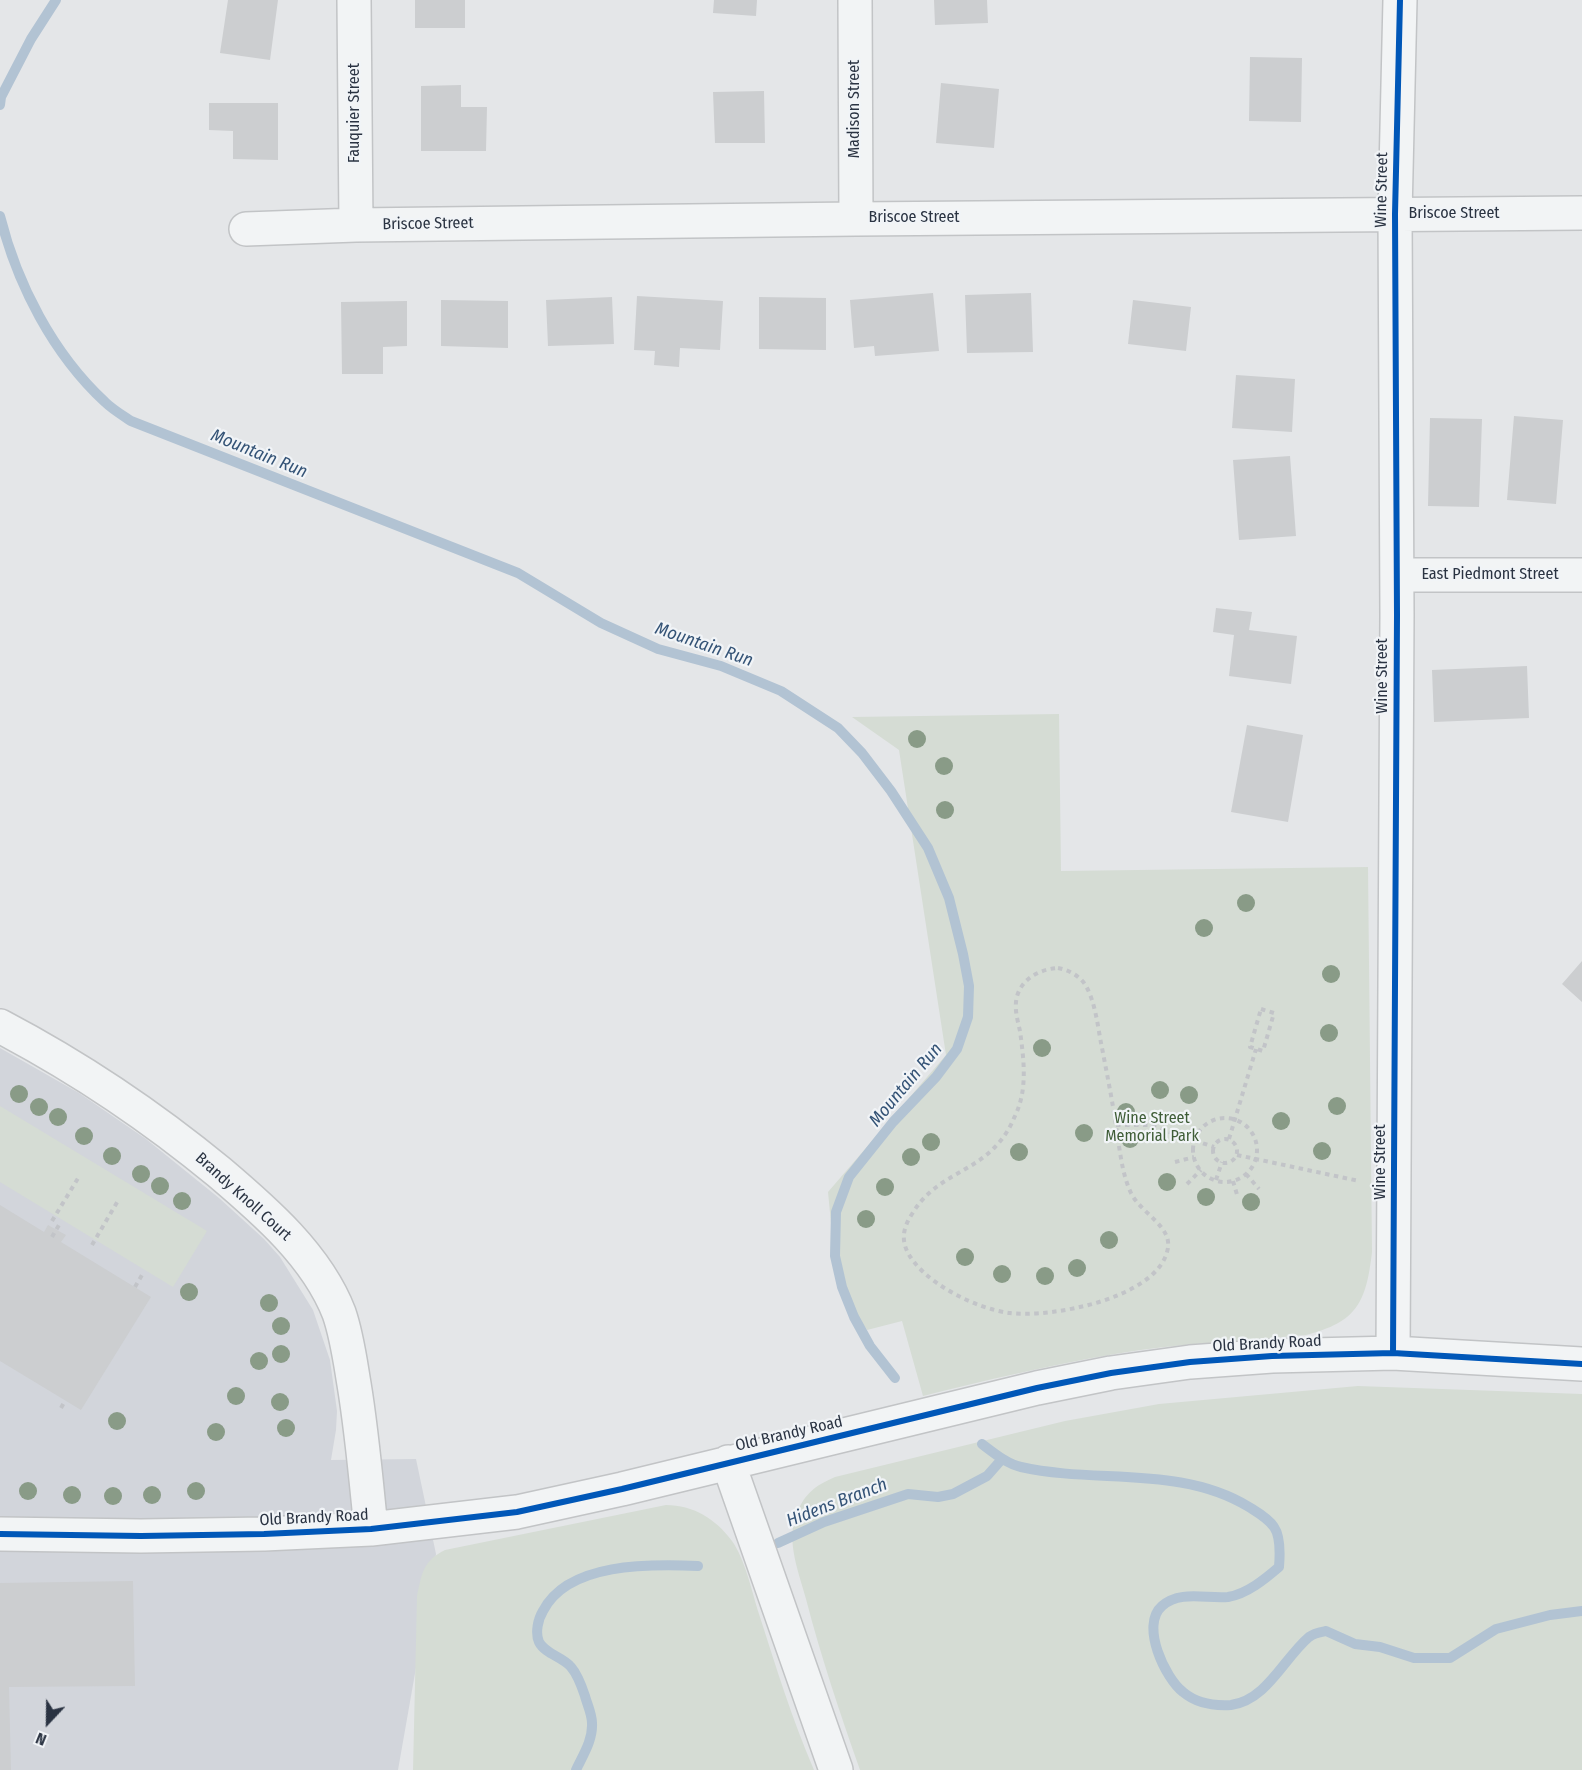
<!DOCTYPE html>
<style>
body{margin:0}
#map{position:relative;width:1582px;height:1770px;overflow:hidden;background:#e4e6e8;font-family:"Fira Sans Condensed",sans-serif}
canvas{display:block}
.north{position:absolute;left:18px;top:1692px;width:60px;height:60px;-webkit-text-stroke:4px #f1f4f7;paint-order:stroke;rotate:202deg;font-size:16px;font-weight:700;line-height:24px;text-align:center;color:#2a3342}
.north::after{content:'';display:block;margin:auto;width:21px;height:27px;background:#2a3342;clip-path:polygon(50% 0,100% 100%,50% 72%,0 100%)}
</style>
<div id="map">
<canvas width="1582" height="1770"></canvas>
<div class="north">N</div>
</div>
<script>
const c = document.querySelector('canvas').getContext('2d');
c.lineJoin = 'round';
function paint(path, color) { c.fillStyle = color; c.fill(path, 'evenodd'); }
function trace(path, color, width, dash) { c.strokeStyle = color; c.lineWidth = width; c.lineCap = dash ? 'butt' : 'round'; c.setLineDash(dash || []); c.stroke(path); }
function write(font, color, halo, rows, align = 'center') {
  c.font = font + ' "Fira Sans Condensed",sans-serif'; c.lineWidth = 4.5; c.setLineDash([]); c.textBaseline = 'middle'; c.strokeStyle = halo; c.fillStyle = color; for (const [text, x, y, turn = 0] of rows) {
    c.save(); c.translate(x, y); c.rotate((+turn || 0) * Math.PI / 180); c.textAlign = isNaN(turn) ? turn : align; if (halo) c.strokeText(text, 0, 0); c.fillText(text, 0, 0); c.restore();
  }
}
const built = new Path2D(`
 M0,1048L79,1093L146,1139L219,1198L264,1239L280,1257L313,1310L330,1360L337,1411L336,1430L331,1460L416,1459L436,1554L398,1770H0Z`);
const green = new Path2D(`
 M1059,714L1061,871L1368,867L1372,1252C1366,1303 1357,1322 1306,1335C1242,1341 1178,1343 1115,1354C1050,1365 987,1380 923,1396L902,1321L867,1330L837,1285L828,1192L946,1055L899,750L852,717Z
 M0,1106L207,1231L173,1287L0,1182Z
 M1358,1386L1582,1394V1770H860C840,1713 821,1657 806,1599C799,1573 787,1544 795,1518C803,1495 814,1486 835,1477L1065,1421L1159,1404Z
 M666,1505C693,1505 716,1519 732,1541C745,1559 752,1592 759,1614C776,1667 792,1719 814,1770H413L417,1596C422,1573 423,1561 445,1550Z`);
const stream = new Path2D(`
 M0,105L1,97L31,39L56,0
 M0,216C17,284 53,354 105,402C112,409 122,415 131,421L518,573L601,623L658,649L721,666L781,691L838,728L862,753L891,791L928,848L949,898L963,954L969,986L968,1017L957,1049L936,1077L893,1122L849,1177L836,1212L835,1256L842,1287L854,1317L870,1346L895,1378
 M982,1444C994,1453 1007,1464 1021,1467C1096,1484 1181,1465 1249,1507C1257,1512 1268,1518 1274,1527C1281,1537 1280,1555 1279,1567C1265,1579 1247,1594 1228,1597C1206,1599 1180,1590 1162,1606C1140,1625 1165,1678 1183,1692C1196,1703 1215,1706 1231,1705C1267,1700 1284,1658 1309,1637C1314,1633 1321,1632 1326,1631L1355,1644L1380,1647L1414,1658H1450L1496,1629L1550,1615L1582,1611
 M778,1543L824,1522L908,1494L938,1497L953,1494L987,1476L1002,1459
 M576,1770C583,1755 593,1740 592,1723C592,1714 587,1704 585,1696C582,1687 578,1675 571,1667C563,1657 545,1654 539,1642C535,1633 538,1619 543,1611C568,1562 650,1564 698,1566`);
const building = new Path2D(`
 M228,0H278L270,60L220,53Z
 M415,0H465V28H415Z
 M714,0H757L756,16L713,13Z
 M934,0H987L988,23L935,25Z
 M1250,57L1302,58L1301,122L1249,121Z
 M941,83L999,89L994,148L936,143Z
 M461,85V107H487L486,151H421V86Z
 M764,91L765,143H715L713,92Z
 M209,103H278V160L233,159V131L209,130Z
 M933,293L939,351L875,356L874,346L854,348L850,300Z
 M1031,293L1033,352L967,353L965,295Z
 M637,296L723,301L720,350L680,348L679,367L654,365L655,351L634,350Z
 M612,297L614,344L548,346L546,300Z
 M759,297L826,298V350L759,349Z
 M441,300L508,301V348L441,346Z
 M1133,300L1191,307L1186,351L1128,344Z
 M407,301V346L383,347V374H342L341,302Z
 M1236,375L1295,379L1292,432L1232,428Z
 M1514,416L1563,420L1556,504L1507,500Z
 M1430,418L1482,419L1479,507L1428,506Z
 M1290,456L1296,536L1239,540L1233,460Z
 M1216,608L1252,612L1249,630L1297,636L1291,684L1229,676L1234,635L1213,632Z
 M1527,666L1529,718L1434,722L1432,670Z
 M1247,725L1303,735L1288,822L1231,812Z
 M1582,961V1002L1562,984Z
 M0,1205L44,1232L48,1225L66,1235L61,1242L151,1297L81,1410L0,1361Z
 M133,1581L135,1686L9,1687L11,1770H0V1583Z`);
const path = new Path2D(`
 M1058,968C1069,970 1080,976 1086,986C1096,1004 1098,1029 1102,1048C1108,1079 1114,1109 1118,1140C1121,1158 1123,1176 1131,1193C1141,1214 1175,1227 1167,1252C1154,1299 1051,1318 1010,1313C976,1309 922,1282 907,1251C901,1238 904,1226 912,1214C934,1177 969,1174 995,1147C1003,1139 1010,1128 1014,1118C1028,1091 1024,1061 1020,1031C1018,1022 1015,1012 1016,1002C1018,981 1038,969 1058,968Z
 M1261,1009L1274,1013L1263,1051L1250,1047Z
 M1193 1150a32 32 0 1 1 64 0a32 32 0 1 1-64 0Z
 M1116,1125H1149L1214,1147
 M1213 1151a12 12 0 1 1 24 0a12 12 0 1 1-24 0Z
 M1229,1139L1256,1049
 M1237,1155L1359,1181
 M1175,1162L1194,1157
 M1246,1174L1259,1189
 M1216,1180L1222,1162
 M1233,1181L1238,1198
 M1187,1184L1201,1170
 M52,1221L80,1175
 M52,1237L59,1225
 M92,1245L119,1199
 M135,1287L142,1275
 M61,1408L65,1401`);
const minor = new Path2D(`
 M354,0L356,225
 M855,0L856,219
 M246,229L356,225L856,219L1582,213
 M1397,575H1582
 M0,1026C78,1067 151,1116 219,1172C265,1211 317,1256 339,1313C347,1336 350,1360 354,1384C362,1432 366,1480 371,1529
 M1393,1353L1397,615L1395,214L1400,0
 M728,1462L836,1770
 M0,1534L141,1536L264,1534L371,1529L517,1512L622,1489L1037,1388L1111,1373L1190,1362L1272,1356L1393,1353L1582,1364`);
const cycleway = new Path2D(`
 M1393,1353L1397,615L1395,214L1400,0
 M0,1534L141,1536L264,1534L371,1529L517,1512L622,1489L1037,1388L1111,1373L1190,1362L1272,1356L1393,1353L1582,1364`);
const trees = [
 [917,739],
 [944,766],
 [945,810],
 [1246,903],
 [1204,928],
 [1331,974],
 [1329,1033],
 [1042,1048],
 [1160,1090],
 [19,1094],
 [1189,1095],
 [1337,1106],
 [39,1107],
 [1126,1112],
 [58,1117],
 [1281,1121],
 [1084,1133],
 [84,1136],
 [1130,1139],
 [931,1142],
 [1322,1151],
 [1019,1152],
 [112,1156],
 [911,1157],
 [141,1174],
 [1167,1182],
 [160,1186],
 [885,1187],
 [1206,1197],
 [182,1201],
 [1251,1202],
 [866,1219],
 [1109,1240],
 [965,1257],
 [1077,1268],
 [1002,1274],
 [1045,1276],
 [189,1292],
 [269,1303],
 [281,1326],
 [281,1354],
 [259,1361],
 [236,1396],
 [280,1402],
 [117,1421],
 [286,1428],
 [216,1432],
 [28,1491],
 [196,1491],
 [72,1495],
 [152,1495],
 [113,1496]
];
const streetNames = [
 ["Madison Street",855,109,-90],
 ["Fauquier Street",355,113,-90],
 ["Wine Street",1382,190,-89],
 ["Briscoe Street",1454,214],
 ["Briscoe Street",914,218],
 ["Briscoe Street",428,224,-1],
 ["East Piedmont Street",1490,575],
 ["Wine Street",1383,676,-90],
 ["Wine Street",1381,1162,-90],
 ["Brandy Knoll Court",243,1197,42],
 ["Old Brandy Road",1267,1344,-3],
 ["Old Brandy Road",789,1434,-13],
 ["Old Brandy Road",314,1518,-3]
];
const parkNames = [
 ["Wine Street",1152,1119],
 ["Memorial Park",1152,1137]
];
const waterNames = [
 ["Mountain Run",259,454,22],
 ["Mountain Run",704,645,19],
 ["Mountain Run",906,1085,-50],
 ["Hidens Branch",837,1503,-21]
];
paint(built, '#d2d5db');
paint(green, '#d5dcd4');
trace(stream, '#b2c3d3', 10);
paint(building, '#ccced0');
trace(minor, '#c2c4c6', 36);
trace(path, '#c2c4c8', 4, [4.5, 4.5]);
trace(minor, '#f2f4f5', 33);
trace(cycleway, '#0057b8', 6);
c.fillStyle = '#899b87';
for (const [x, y] of trees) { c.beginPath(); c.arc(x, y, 9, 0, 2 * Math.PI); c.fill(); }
write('16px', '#2a3342', '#f1f4f7', streetNames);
write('16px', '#3f5d37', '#f1f4f7', parkNames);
write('italic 18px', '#345376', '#f1f4f7', waterNames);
</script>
